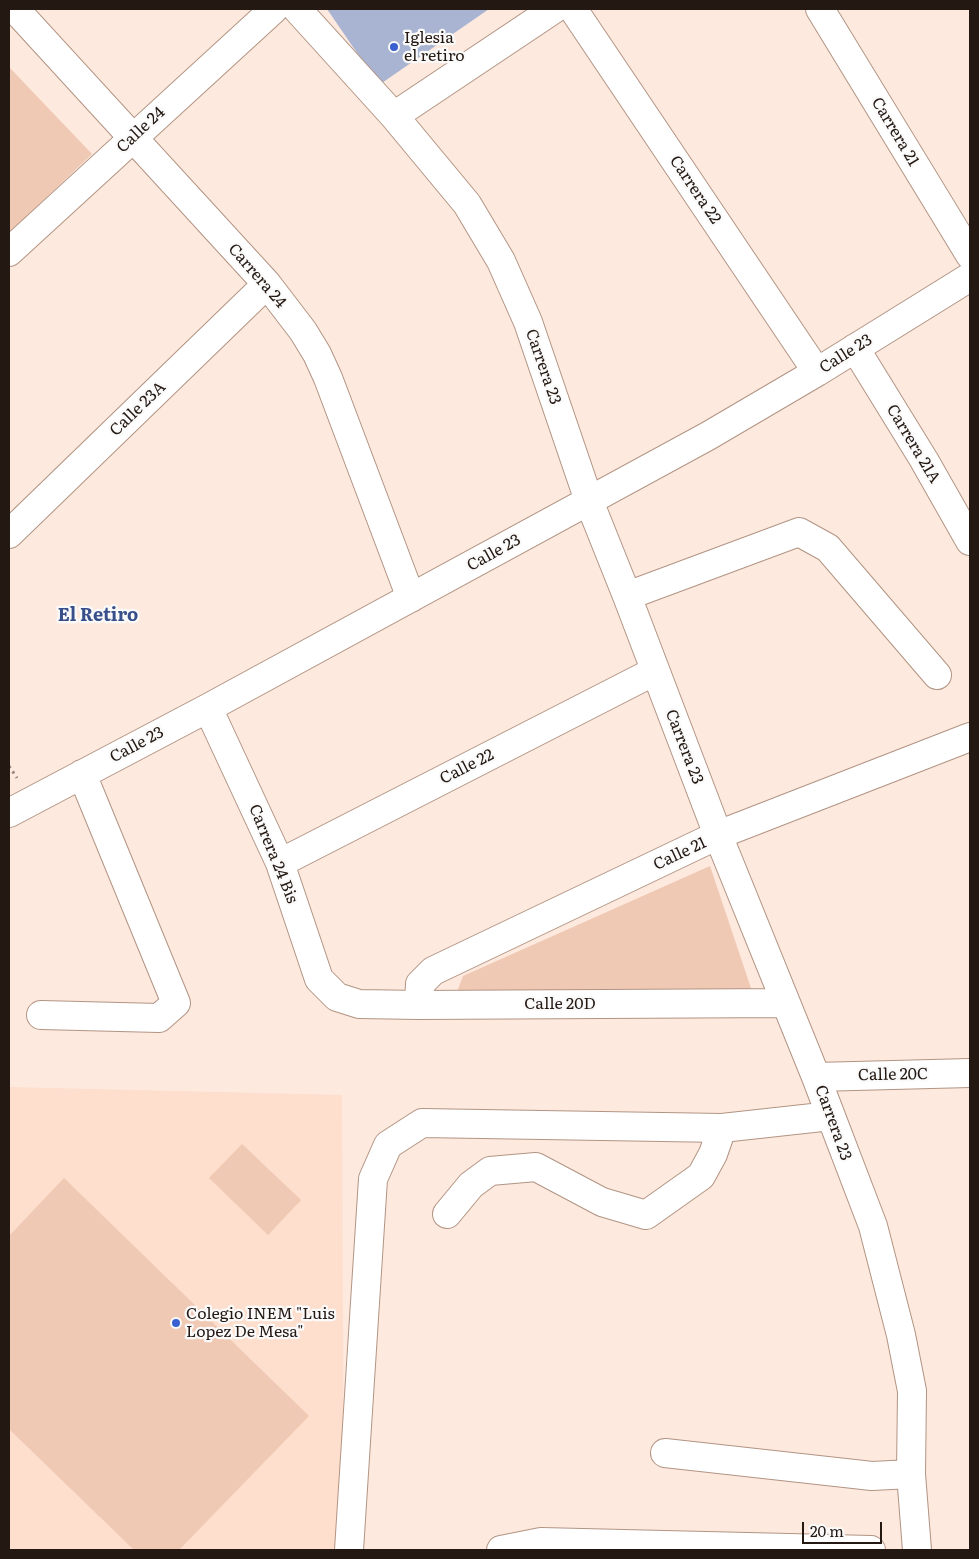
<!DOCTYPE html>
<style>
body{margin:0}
#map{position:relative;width:979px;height:1559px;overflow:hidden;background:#fde9de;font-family:Literata,serif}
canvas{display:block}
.frame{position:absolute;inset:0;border:10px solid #241812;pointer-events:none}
.scale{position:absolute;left:802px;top:1522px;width:80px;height:22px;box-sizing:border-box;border:2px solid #241812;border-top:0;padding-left:6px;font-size:15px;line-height:18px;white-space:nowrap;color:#241812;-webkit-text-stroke:4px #fafafa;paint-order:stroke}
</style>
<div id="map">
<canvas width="979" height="1559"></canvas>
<div class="frame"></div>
<div class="scale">20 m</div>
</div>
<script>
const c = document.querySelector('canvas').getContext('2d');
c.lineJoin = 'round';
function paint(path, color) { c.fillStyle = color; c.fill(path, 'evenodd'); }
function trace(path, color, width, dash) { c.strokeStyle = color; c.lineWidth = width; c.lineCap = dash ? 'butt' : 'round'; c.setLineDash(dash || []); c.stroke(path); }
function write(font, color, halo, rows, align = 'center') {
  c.font = font + ' Literata,serif'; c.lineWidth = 4.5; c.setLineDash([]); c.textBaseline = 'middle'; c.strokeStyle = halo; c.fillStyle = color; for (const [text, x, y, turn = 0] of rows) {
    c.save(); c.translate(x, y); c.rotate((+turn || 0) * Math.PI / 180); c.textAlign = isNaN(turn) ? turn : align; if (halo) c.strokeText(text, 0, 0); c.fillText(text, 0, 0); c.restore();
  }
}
const built = new Path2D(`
 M9,1087L342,1095L344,1550H9Z`);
const green = new Path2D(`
 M9,67L92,154L9,233Z
 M710,866L754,997H455L463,976Z
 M242,1144L301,1200L268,1235L209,1178Z
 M64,1178L309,1416L179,1550H134L9,1429V1236Z`);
const shadow = new Path2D(`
 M329,9H487L380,83Z`);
const building = new Path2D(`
 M327,9H489L379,85Z`);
const path = new Path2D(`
 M9,766L17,778`);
const minor = new Path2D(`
 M15,9L267,284L303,331L317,354L328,378L411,598
 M297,9L394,116L467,204L501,261L528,322L589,501L627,596L718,835L816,1077L873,1226L901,1335L912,1391L911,1474L917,1550
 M573,9L817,372
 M820,9L970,255
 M394,116L554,9
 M9,252L274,9
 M855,348L924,460L970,541
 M9,534L267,284
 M627,596L799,532L828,548L937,675
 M208,708L280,863L319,979L337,997L359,1004L419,1005L785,1003
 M9,813L208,708L708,436L817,372L970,277
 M280,863L655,671
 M419,1005L420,984L433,971L718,835L970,737
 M41,1015L159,1018L176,1003L82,774
 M816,1077L970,1073
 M447,1214L471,1185L490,1171L536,1167L602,1202L646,1215L701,1176L713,1154L722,1128
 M665,1453L872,1476L911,1474
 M349,1550L373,1179L388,1145L422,1123L722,1128L831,1116
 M501,1550L541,1542L871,1550`);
const markers = [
 [394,47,5,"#3a5fd0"],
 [176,1323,5,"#3a5fd0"]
];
const poiNames = [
 ["Iglesia",404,38],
 ["el retiro",404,56],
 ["Colegio INEM \"Luis",186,1314],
 ["Lopez De Mesa\"",186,1332]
];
const streetNames = [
 ["Calle 24",141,130,-43],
 ["Carrera 21",895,132,59],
 ["Carrera 22",695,190,56],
 ["Carrera 24",257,276,49],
 ["Calle 23",846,354,-32],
 ["Carrera 23",543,367,71],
 ["Calle 23A",138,409,-44],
 ["Carrera 21A",913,444,59],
 ["Calle 23",494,553,-29],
 ["Calle 23",137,745,-28],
 ["Carrera 23",684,747,69],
 ["Calle 22",467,767,-27],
 ["Carrera 24 Bis",273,854,68],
 ["Calle 21",680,854,-25],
 ["Calle 20D",560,1004],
 ["Calle 20C",893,1075,-1],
 ["Carrera 23",833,1123,70]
];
const neighbourhoodNames = [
 ["El Retiro",98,616]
];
paint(built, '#fedecd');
paint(green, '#efc9b4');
paint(shadow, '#0003');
paint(building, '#a8b4d1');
trace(minor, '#b29483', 30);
trace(path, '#98887f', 3, [2.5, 4]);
trace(minor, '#fff', 28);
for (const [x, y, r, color] of markers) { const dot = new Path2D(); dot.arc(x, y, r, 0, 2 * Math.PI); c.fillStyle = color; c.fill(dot); trace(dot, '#fafafa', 2); }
write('16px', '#241812', '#fafafa', poiNames, 'left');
write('16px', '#241812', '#fafafa', streetNames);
write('bold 18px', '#384f89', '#fafafa', neighbourhoodNames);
</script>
